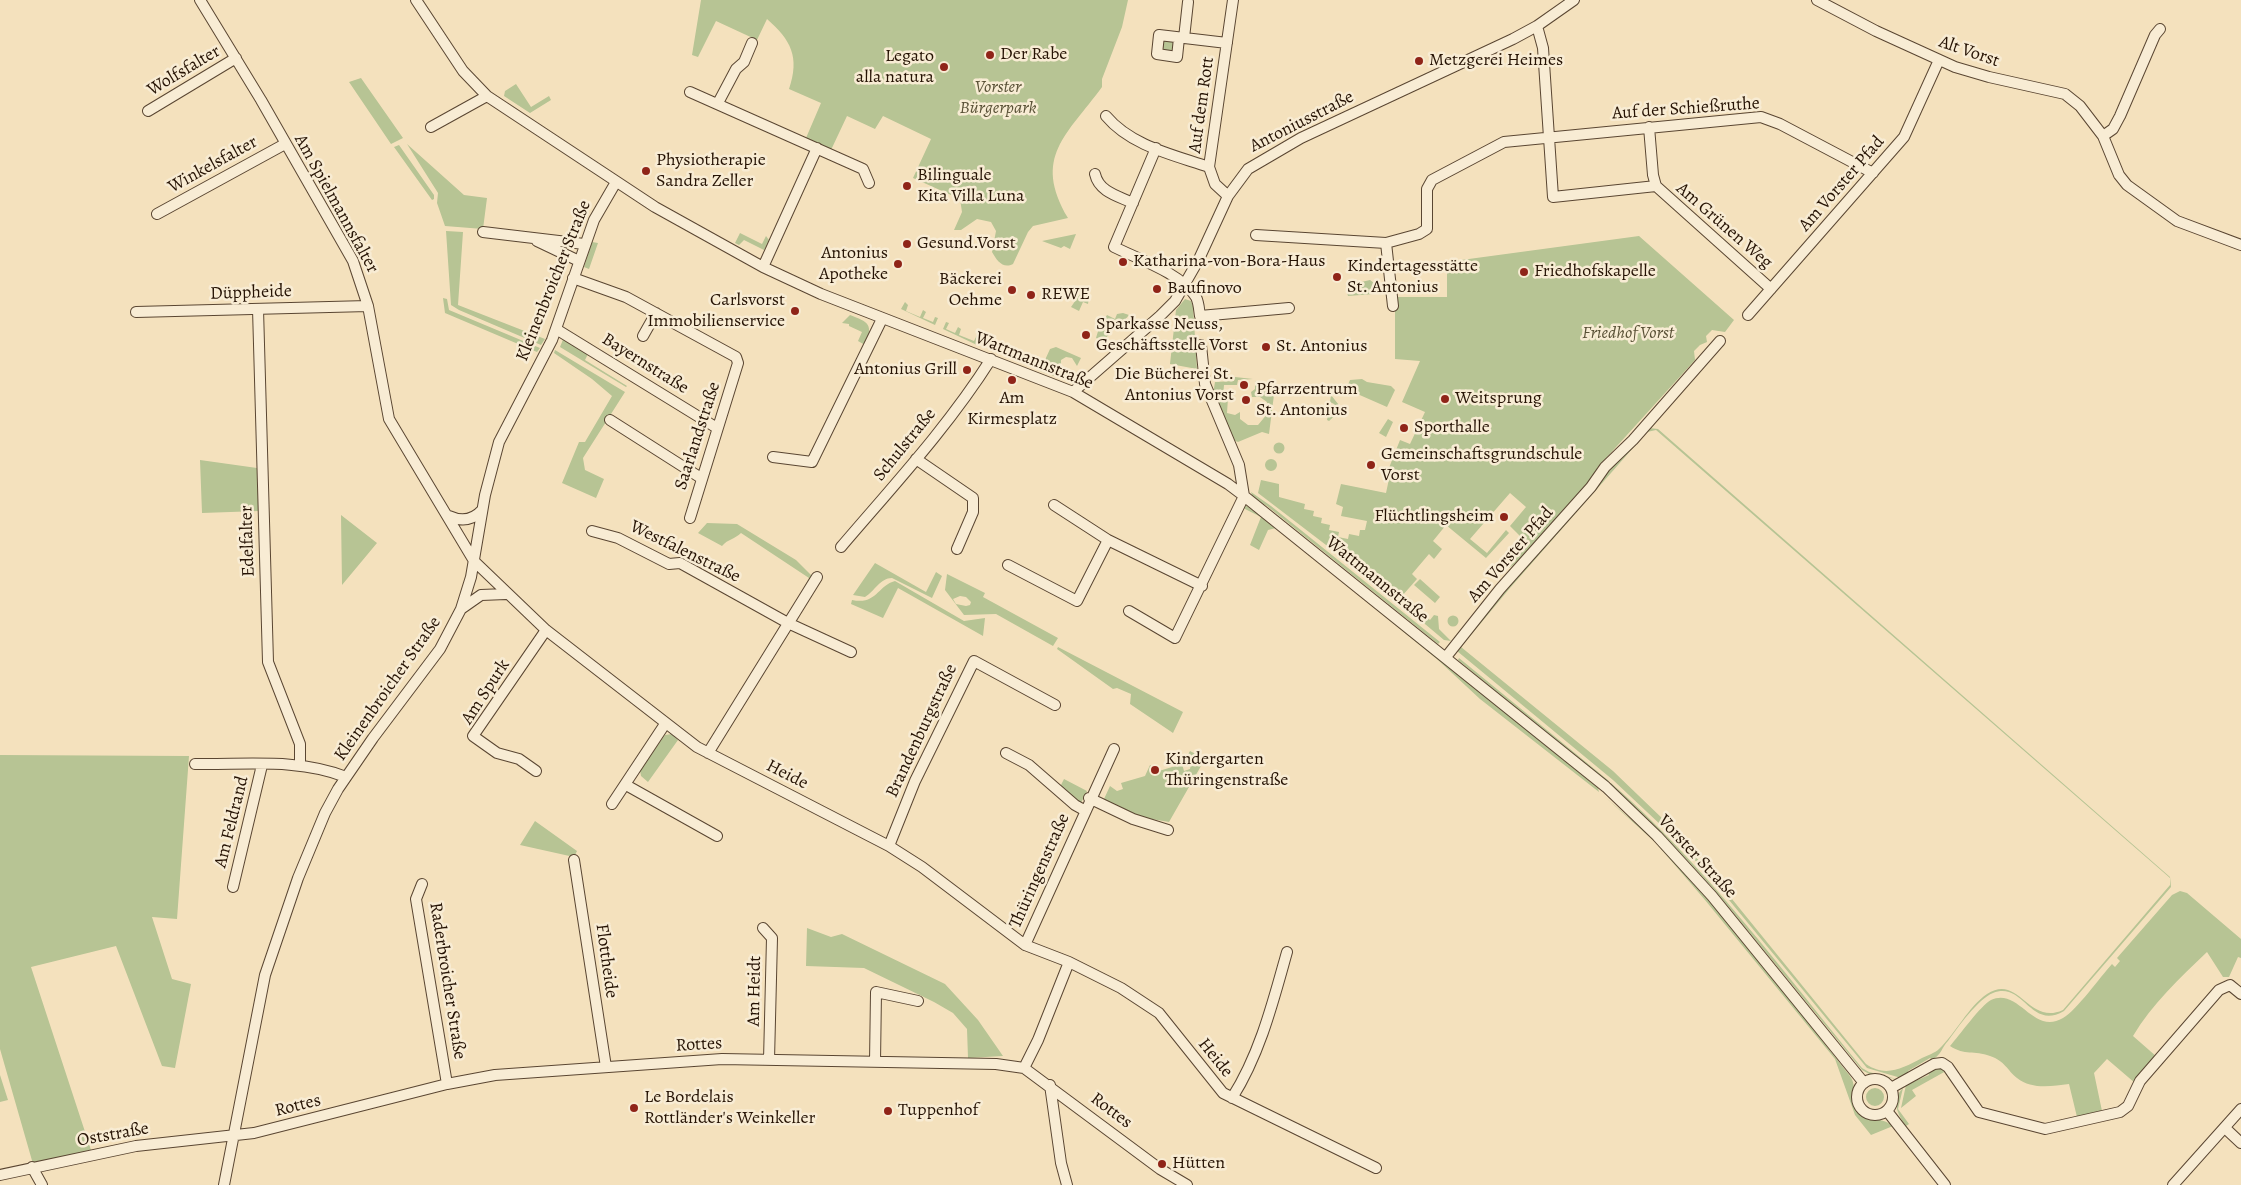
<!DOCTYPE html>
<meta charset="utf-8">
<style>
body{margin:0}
canvas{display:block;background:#f4e1bd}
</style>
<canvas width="2241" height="1185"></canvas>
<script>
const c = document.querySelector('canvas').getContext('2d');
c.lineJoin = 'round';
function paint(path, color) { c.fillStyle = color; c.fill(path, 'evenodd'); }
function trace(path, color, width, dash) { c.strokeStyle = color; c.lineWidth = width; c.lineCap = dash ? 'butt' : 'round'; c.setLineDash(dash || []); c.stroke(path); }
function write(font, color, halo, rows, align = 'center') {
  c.font = font + ' Alegreya,serif'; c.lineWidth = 5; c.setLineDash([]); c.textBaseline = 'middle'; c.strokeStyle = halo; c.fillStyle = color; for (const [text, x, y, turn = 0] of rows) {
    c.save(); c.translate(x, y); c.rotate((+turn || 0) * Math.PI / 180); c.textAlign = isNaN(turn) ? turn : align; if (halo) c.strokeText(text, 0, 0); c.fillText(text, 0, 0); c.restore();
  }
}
const green = new Path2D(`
 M701,0H1128L1122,27L1102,79V87C1067,135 1032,157 1068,218L1033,226L1028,232L1013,264C1003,269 997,261 992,252L996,231L991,222L977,219L961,230H954L962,212L960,199L913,178L931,139L883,116L875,129L847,116L831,150L806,138L821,103L789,89C800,57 791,40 767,19L757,40L716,21L698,57L692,55Z
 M1162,40H1174L1173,52L1162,51Z
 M361,78L403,138L391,144L349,82Z
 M516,84L531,107L549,96L551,100L530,113L504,96L505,91Z
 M407,144L464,195L487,198L483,229L445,226L437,203L438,193Z
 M399,145L434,195V199L432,200L394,147Z
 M446,231L463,232L458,305L545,339L541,345L459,310L451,305Z
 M740,233L762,244L766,236L769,240L764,250L744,240L739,245L735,243Z
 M1076,234L1070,249L1064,246L1061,248L1042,241Z
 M1639,236L1734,320L1725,332L1712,330L1706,336L1707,342L1700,345L1694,351L1695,360L1597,468L1599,469C1575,504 1544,539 1512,566L1509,568L1506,566L1525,541L1510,526L1526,507L1510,493L1470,539L1487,553L1506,530L1509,533L1486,558L1446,525L1433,541L1442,549L1434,559L1429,554L1412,574L1417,579L1402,596L1430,620L1434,615L1438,616L1439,629L1451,641L1444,640L1381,587L1258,493L1261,480L1279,484V497L1305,504L1304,509L1314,511L1313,516L1322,518L1321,523L1330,525L1329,530L1339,532L1338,537L1348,539L1349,534L1359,536L1360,530H1365L1367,521L1341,516L1343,507L1336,504L1341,484L1386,493L1389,479L1385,478L1400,440L1410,444L1425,412L1402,402L1420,361L1395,359V297H1447V268L1454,266V261Z
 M592,242L598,243L589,269L584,267Z
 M1370,280L1387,293L1348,296L1347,292L1357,283Z
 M1080,294L1089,297L1088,304L1083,302L1079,311L1071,307Z
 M443,298L447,299L449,310L540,348L537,352L445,313Z
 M1185,299L1191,301L1193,306L1197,369L1170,364L1176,310Z
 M905,302L908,305L906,311L920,317L923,310L926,312L923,318L933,322L935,317L938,318L935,325L901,309Z
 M1123,313L1129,315L1118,328L1103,322L1107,315L1115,319L1117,314Z
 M850,315C868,322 874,324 865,345L858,341L862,332L849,326V324L842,323Z
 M946,322L949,323L946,329L955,333L958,327L961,329L959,335L974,341L977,335L980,337L977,345L943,329Z
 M1099,328L1111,333L1102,341L1096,338Z
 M564,337L589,352L585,360L627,386L626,387L560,347Z
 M1056,347L1081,358L1077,366L1072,358L1066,357L1061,360V368L1066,372L1075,371L1073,375L1057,377L1040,371L1050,349Z
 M555,350L625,392L583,458L585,470L604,479L596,498L562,483L579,442H585L612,396L592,379L554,353Z
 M1235,377L1253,379L1238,380L1237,385H1224L1223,397L1228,398L1227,413L1235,415L1240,412V419L1248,425H1258L1268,413L1267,402L1260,397H1252L1251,392L1255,389V381L1259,385L1275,387L1269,434L1262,432L1238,442L1233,440L1213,394L1215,382L1234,381Z
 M1362,379L1367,382L1391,386L1395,390L1387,407L1346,389L1350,380Z
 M1331,395L1342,409L1329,421L1327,420L1329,410L1333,408L1334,404L1330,402Z
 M1388,419L1393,422L1386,437L1379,433Z
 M1649,428L1658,429L2170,877L2171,887L2064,1011C2030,1031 2024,981 1993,993C1978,999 1958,1027 1948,1041C1940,1050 1943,1053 1932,1060L1930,1058L1908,1071L1909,1073L1901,1078L1867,1068L1720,889L1680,843L1613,780L1457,651C1517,573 1581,498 1649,428ZM1656,430L2170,878V885L2063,1010C2028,1026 2019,973 1987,994C1968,1007 1956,1033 1939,1049C1935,1053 1928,1055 1922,1058C1903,1068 1886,1078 1866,1064L1732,899L1664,820L1613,771L1461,647L1510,588L1647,432Z
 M1273.5 448a5.5 5.5 0 1 1 11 0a5.5 5.5 0 1 1-11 0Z
 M1265 465a6 6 0 1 1 12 0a6 6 0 1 1-12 0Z
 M200,460L257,468L259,511L202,513Z
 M1251,492L1271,506L1440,642L1438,644L1267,506L1253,498Z
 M1244,504L1283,532L1598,788L1599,792L1480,699L1438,660L1276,528L1268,530L1259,550L1250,545L1261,517L1243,508Z
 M341,515L377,543L342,585Z
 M707,523L737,524L796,560L812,576L788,618L809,578L741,533C735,539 728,539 722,546L698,533Z
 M875,563L926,592L936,572L942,576L932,598L892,578C880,578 875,591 865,597L853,595Z
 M947,574L985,593L983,597L1058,638L1053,646L996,614L964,615L945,590ZM960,596L966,597L971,602L970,605L966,606L956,604L953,599Z
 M1420,579L1440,597L1435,603L1414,585Z
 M895,581L964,621L985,618L983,636L898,588L883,618L851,604L852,600C877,605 877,586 895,581Z
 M1447.5 621a5.5 5.5 0 1 1 11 0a5.5 5.5 0 1 1-11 0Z
 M1058,647L1183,712L1173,733L1130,704L1131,694L1117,688L1113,689L1057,649Z
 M1459,658L1609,781L1607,783L1458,660Z
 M672,734L678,740L648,782L641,776L640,770L665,735Z
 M1190,751L1205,759L1169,822L1134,816L1104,799L1110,786L1117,791L1123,789L1121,783L1145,776L1150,765L1159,771L1182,764L1184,771L1190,769L1191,764L1184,762Z
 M0,755L189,756L177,919L152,917L172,979L191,984L175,1068L162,1066L116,946L31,967L91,1150L33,1164L0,1049Z
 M1064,779L1087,791L1081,803L1060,787Z
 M1611,783C1706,866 1782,970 1862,1068L1869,1072L1897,1079L1871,1075L1862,1070L1713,888L1662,833L1609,785Z
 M1605,797L1656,841L1709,897L1850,1076C1858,1087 1850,1099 1858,1110C1866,1122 1881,1116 1893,1126L1871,1135L1855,1115L1835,1059L1705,900L1655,842Z
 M535,821L577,851L574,857L520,845Z
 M2180,891L2187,893L2241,939V958L2238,957L2229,977H2223L2207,952C2180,978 2152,1004 2133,1036L2157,1057L2135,1083L2107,1059L2094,1073L2102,1111L2077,1117L2069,1084C2052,1086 2032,1090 2017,1078C2007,1070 2005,1061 1990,1056C1974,1050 1965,1056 1950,1046C1959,1036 1981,1005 1991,1000C2019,987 2033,1036 2063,1018C2077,1010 2100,977 2112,964L2115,967L2120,961L2117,958L2172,895Z
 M807,928L831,937L842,934L945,984L978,1020L1003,1056L968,1058L967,1029L953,1013L934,1002L864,968L806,966Z
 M1936,1068H1941L1946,1071L1912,1090L1916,1096L1901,1108L1906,1085L1929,1075L1928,1072Z
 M0,1075L8,1100L0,1102Z
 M1903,1088L1898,1109L1909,1124L1906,1126C1897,1114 1891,1100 1903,1088Z
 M1866 1097a9 9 0 1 1 18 0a9 9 0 1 1-18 0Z`);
const minor = new Path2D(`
 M200,0L261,100L353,261L368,306L389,419L474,561L546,630L697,747L889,846L922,867L1025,945L1069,962L1038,1040L1024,1068
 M416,0L463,71L487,96L655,207L763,267L821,294L1073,392L1228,484L1244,496L1606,787L1657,836L1712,896L1864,1083
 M1817,0L1876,31L1955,67L1989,77L2065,94L2080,106L2103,136L2119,175L2127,185L2177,221L2241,245
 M1537,26L1543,48L1553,197L1656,186
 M1179,38L1177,57L1157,54L1159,35L1227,43
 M1184,38L1188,2
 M690,92L863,169L869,183
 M718,103L736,69L744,62L752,43
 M148,111L236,58
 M1106,116C1131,146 1174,155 1209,167
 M431,127L487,96
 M1649,127L1653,175L1656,186L1771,289
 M2103,136L2113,129L2120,116L2155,35L2160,29
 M1156,148L1114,247C1138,259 1181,273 1196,297C1199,303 1199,310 1200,316L1289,308
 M1095,174C1099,192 1118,196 1133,203
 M1228,196L1215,184L1209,167L1233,0
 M157,214L285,144
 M483,232L584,244
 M1256,235L1386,243
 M537,241L579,261
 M763,267L817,148
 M573,278L626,297L736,357L738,363L690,518
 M1393,306L1386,243L1419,234L1427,229V189L1432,180L1504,142L1761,117L1780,124L1873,173
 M258,309L268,662L300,744V765
 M136,312L368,306
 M1748,315L1904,137L1939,60
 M556,329L717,428
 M643,336L656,313
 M1073,392L1160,316L1175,301L1199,259L1228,196L1248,169L1301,138L1513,39L1537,26L1574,0
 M610,420L701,478
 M773,457L812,462L882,319
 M916,459L973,498V512L957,549
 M1054,505L1108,540L1202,586
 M449,516C462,522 473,520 482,510
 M592,531L618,538L669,564L680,563L788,623L851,652
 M841,547C893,486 948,427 991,359
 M1008,565L1077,601L1108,540
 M461,609L481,595L506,594
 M1129,611L1175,638L1244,496L1239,465L1205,384L1201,345
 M1446,657L1500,589L1591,487L1605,467L1633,440L1720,341
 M708,753L817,577
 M1006,753L1029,765L1075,805L1084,810
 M195,764C245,765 299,758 346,777
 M536,771L519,759L497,753L473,736L546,630
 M626,785L717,836
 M1089,798L1133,819L1168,830
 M612,804L665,724
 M889,846L915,781L974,661L1055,705
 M574,860L606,1067
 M422,884L416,899L447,1084
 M233,887L262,765
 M763,928L772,938L769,1060
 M1025,945L1114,749
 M1069,962L1121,988L1159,1013L1223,1093L1376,1168
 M875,1062L876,992L918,1001
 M1857 1097a18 18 0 1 1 36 0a18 18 0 1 1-36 0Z
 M1050,1085L1061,1163L1067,1185
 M1891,1088L1934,1064L1942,1063L1948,1067L1979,1112L2045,1129L2120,1112L2128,1106L2140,1081L2219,990L2230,985L2241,994
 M1232,1098C1260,1054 1273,1002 1287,952
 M1887,1111L1945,1185
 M2225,1128L2241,1143
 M32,1167L42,1185
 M0,1175L136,1146L254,1133L447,1084L495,1075L722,1059L996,1064L1024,1068L1160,1169L1187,1185
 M224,1185L265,975L298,878L325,813L338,789L373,738L440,649L461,609L471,577L485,495L499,442L552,340L594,220L616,182
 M2173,1185L2241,1109`);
const markers = [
 [990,55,5,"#8f2418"],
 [1419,61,5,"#8f2418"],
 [944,67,5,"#8f2418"],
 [646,171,5,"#8f2418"],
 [907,186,5,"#8f2418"],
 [907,244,5,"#8f2418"],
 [1123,262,5,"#8f2418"],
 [898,264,5,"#8f2418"],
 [1524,272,5,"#8f2418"],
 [1337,277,5,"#8f2418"],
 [1157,289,5,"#8f2418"],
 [1012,290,5,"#8f2418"],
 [1031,295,5,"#8f2418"],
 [795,311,5,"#8f2418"],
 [1086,335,5,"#8f2418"],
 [1266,347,5,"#8f2418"],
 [967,370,5,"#8f2418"],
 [1012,380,5,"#8f2418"],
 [1244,385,5,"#8f2418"],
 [1445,399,5,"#8f2418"],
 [1246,400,5,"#8f2418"],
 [1404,428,5,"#8f2418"],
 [1371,465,5,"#8f2418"],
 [1504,517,5,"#8f2418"],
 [1155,770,5,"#8f2418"],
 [634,1108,5,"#8f2418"],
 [888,1111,5,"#8f2418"],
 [1162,1164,5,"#8f2418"]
];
const streetNames = [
 ["Alt Vorst",1969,52,19],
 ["Wolfsfalter",184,71,-31],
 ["Auf dem Rott",1202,105,-82],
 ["Auf der Schießruthe",1686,109,-4],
 ["Antoniusstraße",1302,122,-27],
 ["Winkelsfalter",213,165,-29],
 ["Am Vorster Pfad",1842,184,-49],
 ["Am Spielmannsfalter",336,204,61],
 ["Am Grünen Weg",1724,226,41],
 ["Kleinenbroicher Straße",554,281,-68],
 ["Düppheide",251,293,-2],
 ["Wattmannstraße",1034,361,22],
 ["Bayernstraße",645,364,32],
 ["Saarlandstraße",698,436,-72],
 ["Schulstraße",905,445,-51],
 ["Edelfalter",248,541,-92],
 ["Westfalenstraße",685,552,26],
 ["Am Vorster Pfad",1511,555,-49],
 ["Wattmannstraße",1377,580,39],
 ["Kleinenbroicher Straße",388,689,-55],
 ["Am Spurk",486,692,-57],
 ["Brandenburgstraße",922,731,-65],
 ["Heide",787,775,27],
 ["Am Feldrand",232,822,-76],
 ["Vorster Straße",1697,857,47],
 ["Thüringenstraße",1040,871,-66],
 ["Flottheide",606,961,82],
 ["Raderbroicher Straße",447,981,81],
 ["Am Heidt",755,991,-89],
 ["Rottes",699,1045,-3],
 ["Heide",1215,1058,51],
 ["Rottes",298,1106,-14],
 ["Rottes",1111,1111,37],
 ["Oststraße",113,1135,-10]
];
const poiNames = [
 ["Der Rabe",1000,55],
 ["Legato",934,57,"right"],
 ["alla natura",934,78,"right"],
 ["Metzgerei Heimes",1429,61],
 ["Physiotherapie",656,161],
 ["Sandra Zeller",656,182],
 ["Bilinguale",917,176],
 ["Kita Villa Luna",917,197],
 ["Gesund.Vorst",917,244],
 ["Antonius",888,254,"right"],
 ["Apotheke",888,275,"right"],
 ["Katharina-von-Bora-Haus",1133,262],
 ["Kindertagesstätte",1347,267],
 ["St. Antonius",1347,288],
 ["Friedhofskapelle",1534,272],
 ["Bäckerei",1002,280,"right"],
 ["Oehme",1002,301,"right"],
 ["Baufinovo",1167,289],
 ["REWE",1041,295],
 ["Carlsvorst",785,301,"right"],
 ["Immobilienservice",785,322,"right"],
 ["Sparkasse Neuss,",1096,325],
 ["Geschäftsstelle Vorst",1096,346],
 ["St. Antonius",1276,347],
 ["Antonius Grill",957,370,"right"],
 ["Die Bücherei St.",1234,375,"right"],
 ["Antonius Vorst",1234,396,"right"],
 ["Pfarrzentrum",1256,390],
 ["St. Antonius",1256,411],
 ["Am",1012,399,"center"],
 ["Kirmesplatz",1012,420,"center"],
 ["Weitsprung",1455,399],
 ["Sporthalle",1414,428],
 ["Gemeinschaftsgrundschule",1381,455],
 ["Vorst",1381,476],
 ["Flüchtlingsheim",1494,517,"right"],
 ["Kindergarten",1165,760],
 ["Thüringenstraße",1165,781],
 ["Le Bordelais",644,1098],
 ["Rottländer's Weinkeller",644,1119],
 ["Tuppenhof",898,1111],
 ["Hütten",1172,1164]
];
const parkNames = [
 ["Vorster",998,88],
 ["Bürgerpark",998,109],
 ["Friedhof Vorst",1628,334]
];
paint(green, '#b7c494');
trace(minor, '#5a4632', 12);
trace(minor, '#f8ecd4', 10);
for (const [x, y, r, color] of markers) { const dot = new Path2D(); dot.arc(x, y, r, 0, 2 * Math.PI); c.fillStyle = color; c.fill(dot); trace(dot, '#f8ecd4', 2); }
write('18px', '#261304', '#f8ecd4', streetNames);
write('18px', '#261304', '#f8ecd4', poiNames, 'left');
write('italic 18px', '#595136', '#f8ecd4', parkNames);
</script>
